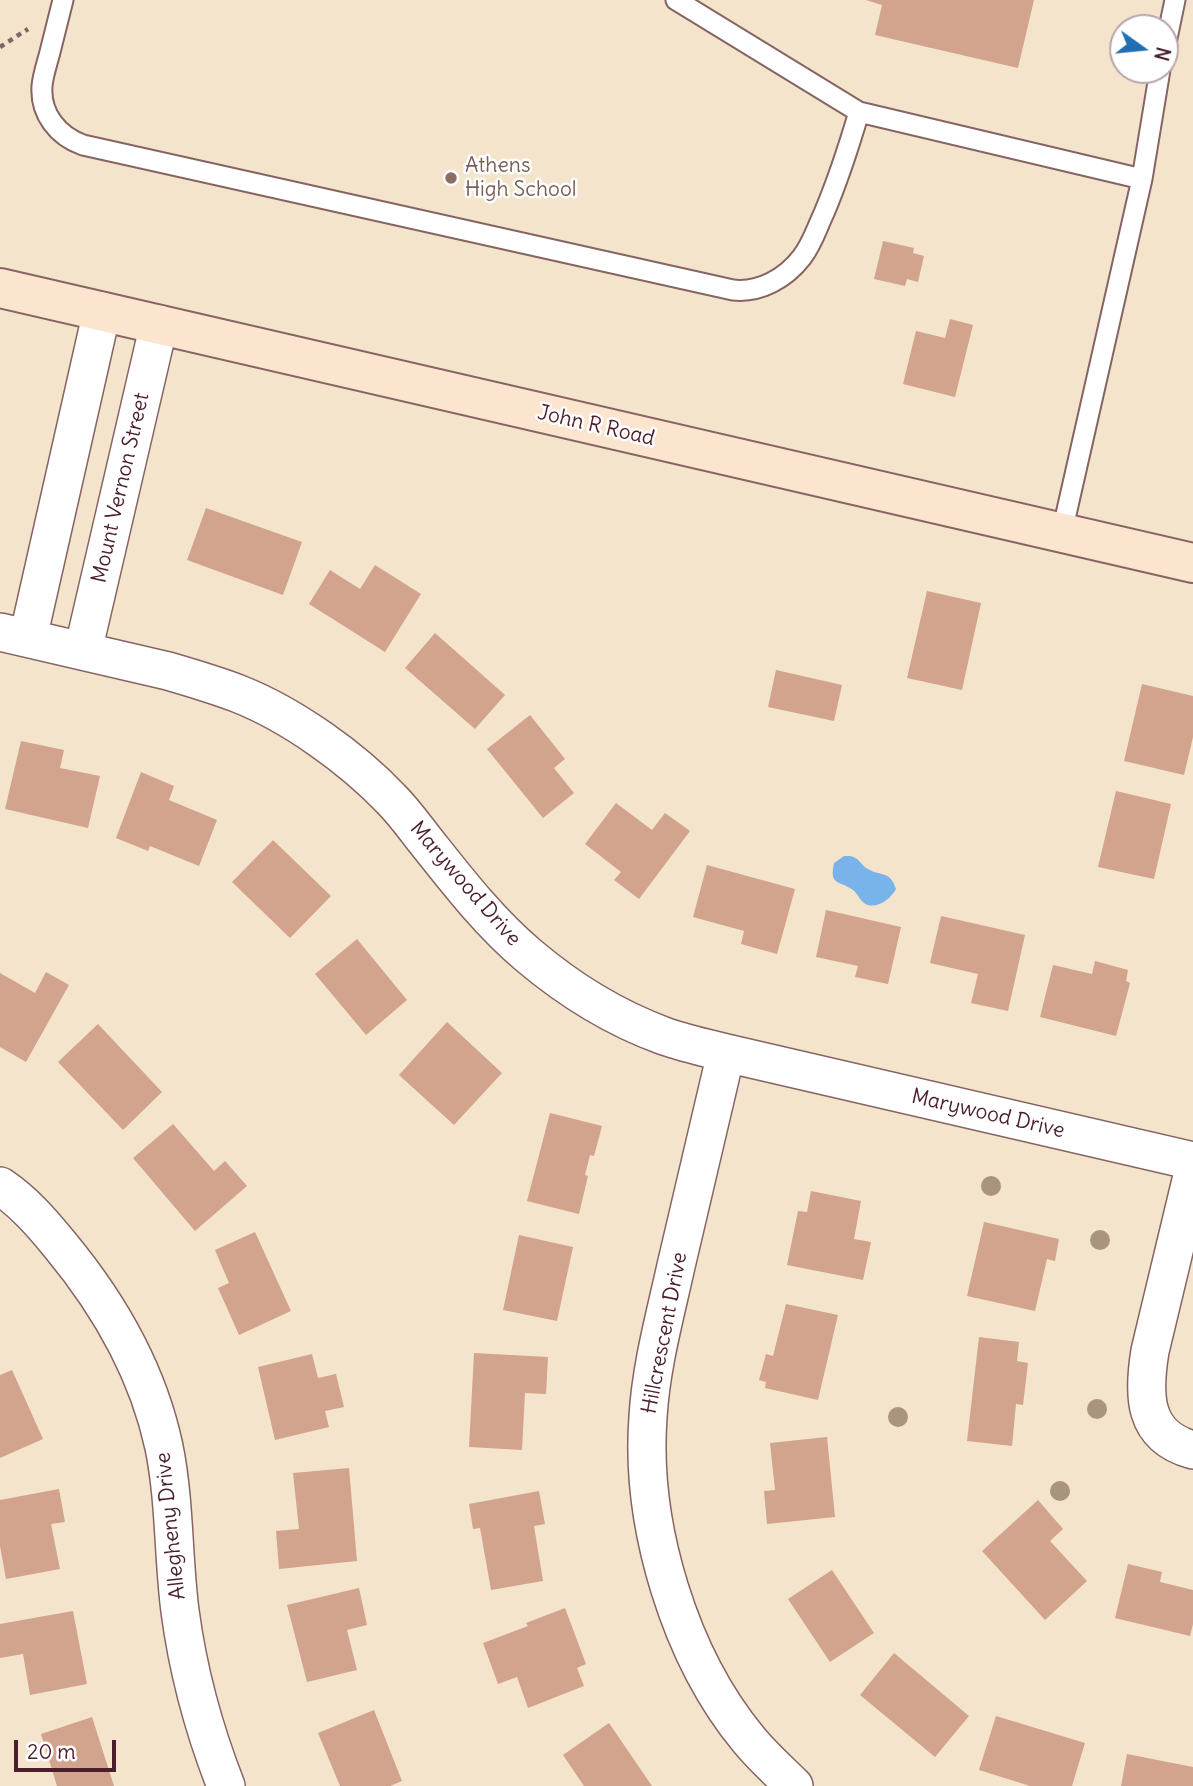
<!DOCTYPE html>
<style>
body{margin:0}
#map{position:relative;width:1193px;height:1786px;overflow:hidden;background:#f4e4cb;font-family:Delius,sans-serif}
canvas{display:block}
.north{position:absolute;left:1109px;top:14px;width:70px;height:70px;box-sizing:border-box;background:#fff;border:2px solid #b7a5aa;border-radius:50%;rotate:105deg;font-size:19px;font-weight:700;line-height:28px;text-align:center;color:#4a1f2b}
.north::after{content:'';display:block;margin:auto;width:24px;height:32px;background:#1f6fb2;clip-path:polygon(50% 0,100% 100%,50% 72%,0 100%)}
.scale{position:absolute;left:14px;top:1740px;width:102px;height:32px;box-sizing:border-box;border:4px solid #4a1f2b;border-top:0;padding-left:9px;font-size:21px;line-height:24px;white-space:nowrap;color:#4a1f2b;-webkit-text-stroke:5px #fff;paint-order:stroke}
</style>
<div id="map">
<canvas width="1193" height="1786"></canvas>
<div class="north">N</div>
<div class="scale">20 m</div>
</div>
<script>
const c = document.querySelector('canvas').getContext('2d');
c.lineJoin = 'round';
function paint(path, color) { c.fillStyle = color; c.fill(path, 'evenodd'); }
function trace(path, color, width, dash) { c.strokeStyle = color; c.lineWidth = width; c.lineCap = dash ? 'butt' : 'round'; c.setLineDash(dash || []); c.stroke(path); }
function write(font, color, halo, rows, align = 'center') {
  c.font = font + ' Delius,sans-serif'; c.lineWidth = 5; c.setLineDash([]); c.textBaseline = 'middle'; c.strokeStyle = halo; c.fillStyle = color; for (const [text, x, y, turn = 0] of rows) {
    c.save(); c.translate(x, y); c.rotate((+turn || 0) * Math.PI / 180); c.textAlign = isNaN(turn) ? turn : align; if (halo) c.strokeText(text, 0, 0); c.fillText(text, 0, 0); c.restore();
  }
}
const water = new Path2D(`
 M844,856C860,855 858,863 868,869C881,877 890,870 896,889C891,899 875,911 864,903C859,899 858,894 853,890C839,880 829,886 834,863Z`);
const building = new Path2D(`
 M866,0H1034L1018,68L875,35L882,5Z
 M883,241L914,248L913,253L924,256L918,282L907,279L905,286L874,279Z
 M950,319L973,325L955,397L903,384L916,331L945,338Z
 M206,508L302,542L283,595L187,560Z
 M375,565L421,594L385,652L309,604L330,570L360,589Z
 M927,591L981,603L962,690L907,678Z
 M435,633L505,695L475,729L405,668Z
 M776,670L842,685L834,721L768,707Z
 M1142,684L1193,696V737L1184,775L1124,761Z
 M530,715L565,759L554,768L574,793L543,818L487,749Z
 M21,741L64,750L60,768L100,776L88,828L5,809Z
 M141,772L174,786L169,800L217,820L199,866L150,846L148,851L116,838Z
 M1116,791L1171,804L1154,879L1098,867Z
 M616,803L652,830L665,813L690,831L639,899L614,880L621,872L585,844Z
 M273,840L331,896L290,938L232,882Z
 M707,865L795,889L777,954L741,944L744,931L693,917Z
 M826,910L901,927L888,984L855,977L858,966L816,957Z
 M941,916L1025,935L1008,1011L971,1003L978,974L930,963Z
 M357,939L407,1000L366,1035L315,974Z
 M1095,961L1128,970L1126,981L1130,983L1116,1036L1040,1017L1053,965L1092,974Z
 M46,972L69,985L26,1062L0,1047V973L35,993Z
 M447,1022L502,1073L454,1125L399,1075Z
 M98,1024L162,1092L123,1130L58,1062Z
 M550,1113L602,1126L594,1156L590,1155L585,1175L588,1176L579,1214L527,1201Z
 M173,1124L214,1171L225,1161L247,1186L195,1231L133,1158Z
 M811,1191L861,1201L854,1239L871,1242L863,1280L787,1265L798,1211L807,1212Z
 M984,1222L1059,1239L1055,1261L1047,1259L1035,1311L967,1296Z
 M255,1232L291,1311L239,1335L218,1288L229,1283L215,1250Z
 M519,1235L573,1247L557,1321L503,1310Z
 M786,1304L838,1315L818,1400L765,1388L766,1382L759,1380L766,1354L773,1356Z
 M979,1337L1019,1342L1017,1361L1028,1363L1023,1405L1016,1404L1012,1446L967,1441Z
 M474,1353L548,1357L546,1394L525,1393L522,1450L469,1447Z
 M312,1354L318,1378L336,1374L344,1407L325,1411L329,1427L275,1440L258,1367Z
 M12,1370L43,1439L0,1458V1375Z
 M827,1437L835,1517L767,1524L764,1491L775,1490L770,1443Z
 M349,1468L357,1561L279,1569L276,1531L299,1529L293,1473Z
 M59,1489L65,1522L51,1524L60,1569L6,1579L0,1546V1500Z
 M539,1491L545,1524L534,1526L543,1581L491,1590L480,1528L473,1529L469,1504Z
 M1038,1500L1063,1529L1050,1541L1087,1581L1045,1620L982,1551Z
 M1128,1564L1162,1572L1160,1582L1193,1590V1624L1190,1636L1115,1618Z
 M832,1570L874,1633L830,1662L788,1599Z
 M359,1588L367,1625L347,1630L357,1670L307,1682L287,1605Z
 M565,1608L586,1664L577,1668L584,1686L528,1708L517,1677L498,1684L483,1643L528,1626L526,1623Z
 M73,1611L87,1684L30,1695L23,1654L0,1658V1624Z
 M894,1653L969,1716L935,1757L860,1695Z
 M374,1710L402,1781L390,1786H340L318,1733Z
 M996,1716L1085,1743L1072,1786H1030L979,1770Z
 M92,1717L114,1786H57L41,1734Z
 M609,1723L652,1786H584L563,1755Z
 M1127,1754L1193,1767V1786H1121Z`);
const path = new Path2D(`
 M0,47L28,29`);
const service = new Path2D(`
 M63,0C59,16 55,32 51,48C48,61 43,74 42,86C40,114 58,136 83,145L733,290C760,293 786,278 802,257C812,244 817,228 824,213C838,180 849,146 859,112
 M676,0L859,112L1142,179L1062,532
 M1165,48L1175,0
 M1142,179L1160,70`);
const minor = new Path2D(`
 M0,632L168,671C192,678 216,685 239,694C292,715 352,758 391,799C405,813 416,829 428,844C459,883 490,923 528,955C568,989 615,1018 664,1036C684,1043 706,1048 726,1053L1193,1161
 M28,638L102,311
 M83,651L159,324
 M726,1053C710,1124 693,1195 676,1266C665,1316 651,1366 648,1417C640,1526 680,1657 749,1740C763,1757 779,1771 794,1786
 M1193,1172L1150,1351C1143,1394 1142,1436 1193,1450
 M0,1186C24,1202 42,1223 60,1245C109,1304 148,1372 164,1447C175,1501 173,1557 180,1611C188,1671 204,1730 226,1786`);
const secondary = new Path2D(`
 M0,288L1193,563`);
const trees = [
 [991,1186],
 [1100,1240],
 [1097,1409],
 [898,1417],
 [1060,1491]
];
const markers = [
 [451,178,7,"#8d6e63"]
];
const educationNames = [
 ["Athens",465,166],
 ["High School",465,190]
];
const streetNames = [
 ["John R Road",596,426,13],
 ["Mount Vernon Street",121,488,-77],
 ["Marywood Drive",465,884,49],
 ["Marywood Drive",988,1114,13],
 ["Hillcrescent Drive",665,1333,-79],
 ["Allegheny Drive",171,1526,-96]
];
paint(water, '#78b3e9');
paint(building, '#d2a38d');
trace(service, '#866463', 23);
trace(minor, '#866463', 40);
trace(secondary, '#866463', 42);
trace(path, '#866463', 4.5, [5, 5]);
trace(service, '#fff', 19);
trace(minor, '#fff', 37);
trace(secondary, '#fce5cf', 38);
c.fillStyle = '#a9947e';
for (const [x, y] of trees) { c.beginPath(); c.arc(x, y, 10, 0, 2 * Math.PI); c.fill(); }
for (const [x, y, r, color] of markers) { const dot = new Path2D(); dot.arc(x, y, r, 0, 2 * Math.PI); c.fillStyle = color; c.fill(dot); trace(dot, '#fff', 2.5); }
write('21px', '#785e54', '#fff', educationNames, 'left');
write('21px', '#4a1f2b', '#fff', streetNames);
</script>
